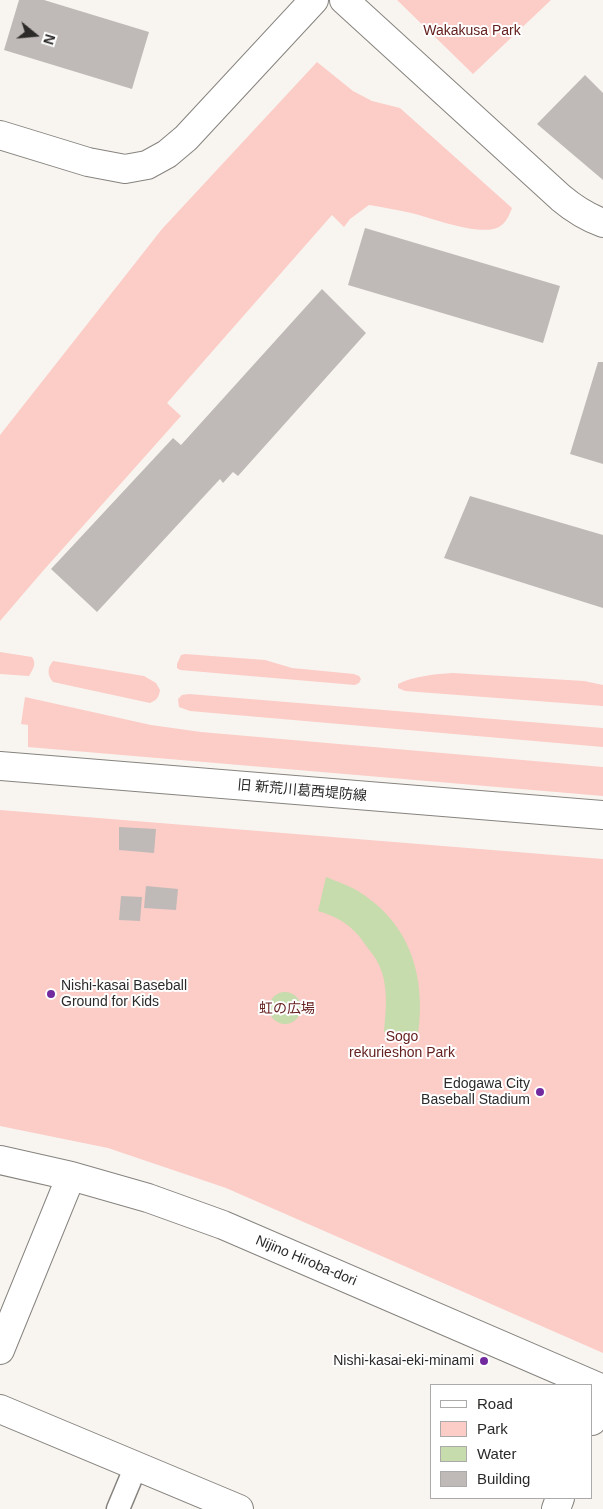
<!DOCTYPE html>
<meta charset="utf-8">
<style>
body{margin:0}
#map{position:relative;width:603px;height:1509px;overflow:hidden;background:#f8f5f0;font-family:Arial,sans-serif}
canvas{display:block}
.legend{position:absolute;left:430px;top:1384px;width:162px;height:115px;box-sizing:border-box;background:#fff;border:1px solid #abaaa9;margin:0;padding:6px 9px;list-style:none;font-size:15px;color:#2c2a29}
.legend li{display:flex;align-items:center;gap:10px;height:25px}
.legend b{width:25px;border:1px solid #abaaa9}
.north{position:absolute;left:10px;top:10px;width:50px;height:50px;-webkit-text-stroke:4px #fff;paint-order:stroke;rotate:107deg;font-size:14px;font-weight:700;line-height:20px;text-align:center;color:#2c2a29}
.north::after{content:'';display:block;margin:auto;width:18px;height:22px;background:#2c2a29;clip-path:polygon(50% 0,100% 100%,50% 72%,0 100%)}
</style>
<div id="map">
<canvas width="603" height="1509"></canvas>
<ul class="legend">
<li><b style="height:6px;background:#fff"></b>Road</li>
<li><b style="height:14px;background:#fcccc7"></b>Park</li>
<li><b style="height:14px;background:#c6dcac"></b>Water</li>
<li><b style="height:14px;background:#bfbab7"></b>Building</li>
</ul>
<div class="north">N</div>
</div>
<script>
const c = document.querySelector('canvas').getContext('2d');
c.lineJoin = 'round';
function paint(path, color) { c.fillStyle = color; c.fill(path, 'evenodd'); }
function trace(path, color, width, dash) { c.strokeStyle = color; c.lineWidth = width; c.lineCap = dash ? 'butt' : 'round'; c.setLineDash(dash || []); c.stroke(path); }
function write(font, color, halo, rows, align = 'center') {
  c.font = font + ' Arial,"Noto Sans JP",sans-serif'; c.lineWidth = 4; c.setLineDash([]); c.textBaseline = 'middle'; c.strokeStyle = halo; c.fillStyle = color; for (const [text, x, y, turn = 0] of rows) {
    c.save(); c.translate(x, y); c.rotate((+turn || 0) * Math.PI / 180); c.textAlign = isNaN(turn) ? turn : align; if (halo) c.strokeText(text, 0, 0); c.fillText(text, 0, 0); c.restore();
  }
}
const green = new Path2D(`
 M397,0H551L473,74Z
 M317,62L353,91L372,101L400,108L512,208C509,216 506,223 499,227C480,237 432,218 411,213C397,210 383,207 369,205L350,219L344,227L332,215L167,403L181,416L42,572L0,621V435L162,229Z
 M0,652L32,657C37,664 33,669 29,676L0,674Z
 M185,654L265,660L292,668L354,674L359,676L361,679L359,683L355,685L180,670L177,668V664L181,655Z
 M53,661L144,676L156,683L160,690C159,697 157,700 150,703L53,682C47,675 47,668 53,661Z
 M453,673L584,681L603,685V706L405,691L398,688V684C414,676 436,674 453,673Z
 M189,694L603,728V747L190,711L179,707L178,699L182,695Z
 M25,697L151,725L201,732L603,767V796L28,747V725L21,724Z
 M0,810L603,859V1353L226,1188L108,1148L0,1126Z`);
const water = new Path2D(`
 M326,877C338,882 351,886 361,893C414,927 427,984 417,1042L384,1032C386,1010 389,984 378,963C375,957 371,952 367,947C354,927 341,918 318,911Z
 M269 1008a16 16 0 1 1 32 0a16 16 0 1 1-32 0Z`);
const building = new Path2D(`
 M19,0H44L149,32L132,89L4,50Z
 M585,75L603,93V180L537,124Z
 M365,228L560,286L543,343L348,285Z
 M322,289L366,333L238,476L233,472L223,483L220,479L97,612L51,569L173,438L181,445Z
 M598,362H603V464L570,454Z
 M470,496L603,535V608L444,558Z
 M119,827L156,829L154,853L119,850Z
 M146,886L178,889L176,910L144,908Z
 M121,896L142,897L140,921L119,920Z`);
const minor = new Path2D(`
 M118,1509L136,1466`);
const tertiary = new Path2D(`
 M344,0L561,198C574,209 587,217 603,223
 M0,135L88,162L125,169L147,165L167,154L186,138L314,0
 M0,766L603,815
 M0,1160L71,1176L148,1198L223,1225L603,1389
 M0,1350L71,1176
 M0,1409L239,1509
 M592,1421L603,1393
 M556,1509L560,1498`);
const markers = [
 [51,994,5,"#722b9f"],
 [540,1092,5,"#722b9f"],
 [484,1361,5,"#722b9f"]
];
const parkNames = [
 ["Wakakusa Park",472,31],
 ["虹の広場",287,1009],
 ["Sogo",402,1037],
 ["rekurieshon Park",402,1053]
];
const streetNames = [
 ["旧 新荒川葛西堤防線",302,791,5],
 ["Nijino Hiroba-dori",306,1261,23]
];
const poiNames = [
 ["Nishi-kasai Baseball",61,986,"left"],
 ["Ground for Kids",61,1002,"left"],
 ["Edogawa City",530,1084],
 ["Baseball Stadium",530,1100],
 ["Nishi-kasai-eki-minami",474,1361]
];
paint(green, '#fcccc7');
paint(water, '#c6dcac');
paint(building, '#bfbab7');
trace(minor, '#86837f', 25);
trace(tertiary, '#86837f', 30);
trace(minor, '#fff', 22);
trace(tertiary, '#fff', 28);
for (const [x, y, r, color] of markers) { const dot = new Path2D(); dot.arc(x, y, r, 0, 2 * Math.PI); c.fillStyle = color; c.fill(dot); trace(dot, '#fff', 2); }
write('14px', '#65211f', '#fff', parkNames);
write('14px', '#2c2a29', '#fff', streetNames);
write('14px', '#2c2a29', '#fff', poiNames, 'right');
</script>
